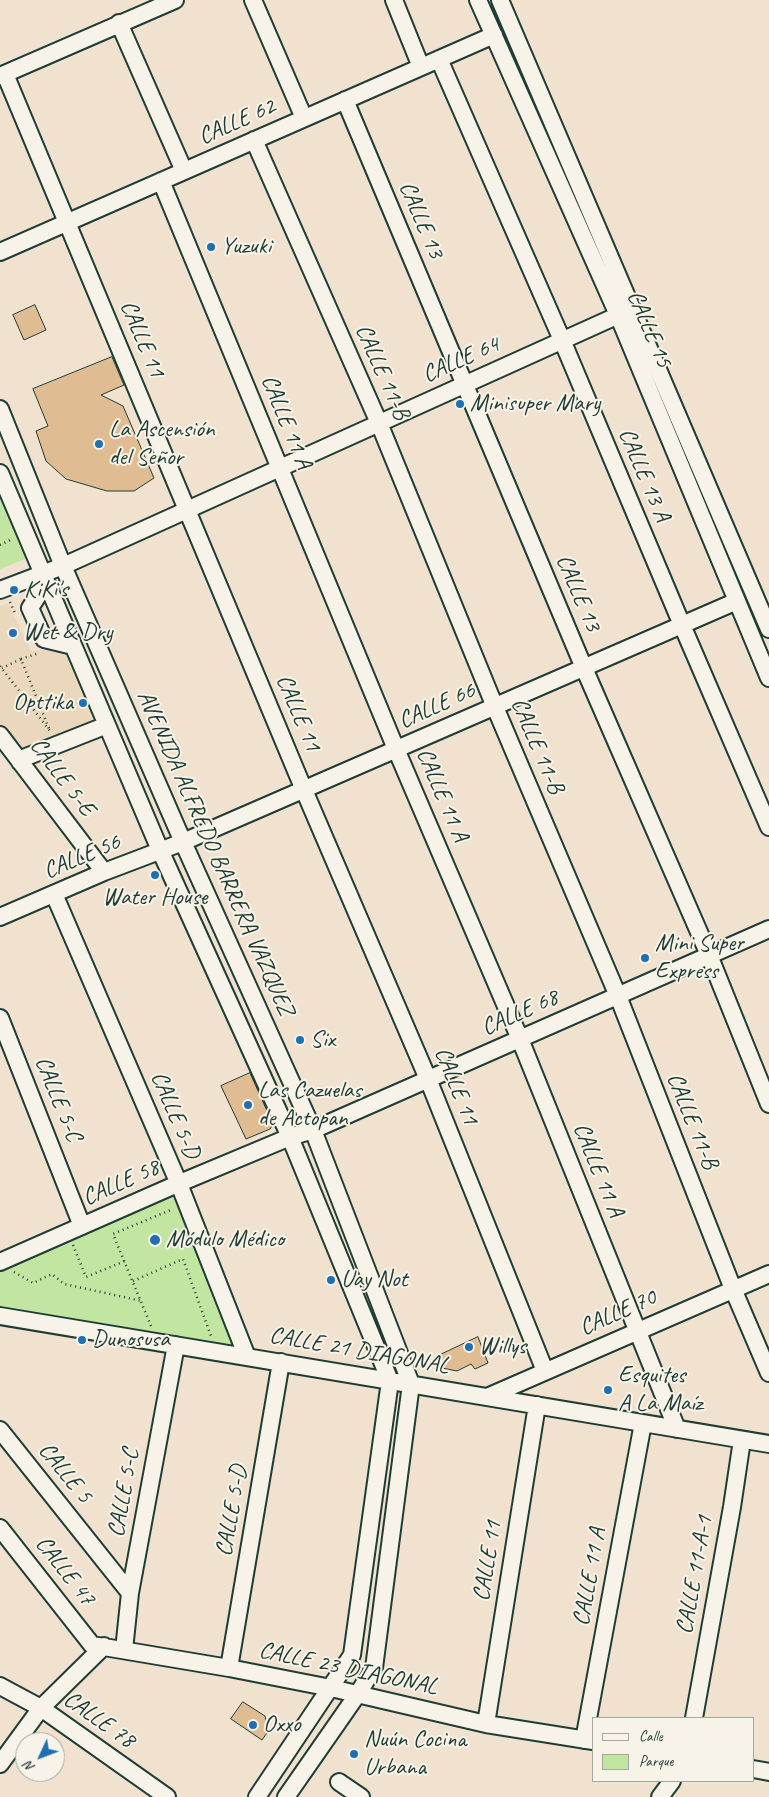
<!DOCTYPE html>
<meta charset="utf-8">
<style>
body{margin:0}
#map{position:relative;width:769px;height:1797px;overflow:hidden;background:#f0e2ce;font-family:Caveat,sans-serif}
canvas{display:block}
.legend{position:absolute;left:592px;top:1717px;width:162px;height:65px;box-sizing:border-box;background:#f7f3e8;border:1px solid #a1aaa0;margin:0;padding:6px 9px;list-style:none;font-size:15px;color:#1f3d34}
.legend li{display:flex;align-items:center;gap:10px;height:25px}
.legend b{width:25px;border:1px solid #a1aaa0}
.north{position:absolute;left:15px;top:1732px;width:50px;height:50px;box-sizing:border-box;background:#f7f3e8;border:1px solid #a1aaa0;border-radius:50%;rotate:227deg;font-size:14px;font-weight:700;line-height:20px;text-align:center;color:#1f3d34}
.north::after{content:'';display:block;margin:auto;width:18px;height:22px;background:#1f6fb2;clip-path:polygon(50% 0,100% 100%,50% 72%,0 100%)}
</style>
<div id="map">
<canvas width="769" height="1797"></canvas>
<ul class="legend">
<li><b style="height:6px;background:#f7f3e8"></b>Calle</li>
<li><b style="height:14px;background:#c0e6a1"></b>Parque</li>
</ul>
<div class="north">N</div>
</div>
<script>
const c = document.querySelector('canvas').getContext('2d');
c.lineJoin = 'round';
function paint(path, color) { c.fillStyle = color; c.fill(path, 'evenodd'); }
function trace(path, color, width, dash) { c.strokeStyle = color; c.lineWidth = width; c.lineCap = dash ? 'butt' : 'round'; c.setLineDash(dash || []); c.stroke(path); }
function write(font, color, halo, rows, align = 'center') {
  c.font = font + ' Caveat,sans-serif'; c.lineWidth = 4; c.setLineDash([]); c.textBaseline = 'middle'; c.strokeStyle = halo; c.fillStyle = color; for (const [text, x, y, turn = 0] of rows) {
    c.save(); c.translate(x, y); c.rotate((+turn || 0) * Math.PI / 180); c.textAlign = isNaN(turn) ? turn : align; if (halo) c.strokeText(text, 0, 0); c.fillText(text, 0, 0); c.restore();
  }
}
const built = new Path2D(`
 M8,603L31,651L68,645L104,721L25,756L0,724V606Z`);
const green = new Path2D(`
 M0,485L30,557L0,569Z
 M175,1185L238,1346L0,1311V1262Z`);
const building = new Path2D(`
 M35,305L46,330L24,340L13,315Z
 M112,357L124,385L101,395L123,406L154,478L134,491H107L66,479L46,461L36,431L48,426L33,389Z
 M250,1073L273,1124L270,1129L246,1139L221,1086Z
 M478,1337L488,1363L475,1369L471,1364L457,1371L442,1368L436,1357Z
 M243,1702L265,1716L269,1730L262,1740L231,1719Z`);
const path = new Path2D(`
 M0,545L12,539
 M10,602L15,613
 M21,659L39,653
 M0,666L50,731L21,659L2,668
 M73,1245L86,1277L125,1261
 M14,1272L33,1283L52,1274L64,1284L142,1301
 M133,1281L183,1259L211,1336
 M151,1326L113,1234L173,1209`);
const minor = new Path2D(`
 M253,0L304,118
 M394,0L421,67
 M478,0L618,315L769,678
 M500,0L769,629
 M119,23L184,171
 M439,59L562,340L682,625L769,827
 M5,74L304,790L428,1079L545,1371
 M0,76L175,0
 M345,100L584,668L709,955L769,1104
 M254,140L379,423L495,707L618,996L733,1289L769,1373
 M161,181L396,749L520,1039L677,1429
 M0,252L494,35
 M0,409L63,566L183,842L313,1130L411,1384L374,1668L357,1695L286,1797
 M0,473L160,850L290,1137L390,1381L352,1655L257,1797
 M46,583L30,608L44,639L73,646
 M0,590L63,566L632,309
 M0,735L104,872
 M20,762L26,757L107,725
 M54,894L179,1184L247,1357
 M0,917L104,872L183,842L737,601
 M0,1018L82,1226
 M0,1262L175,1185L290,1137L313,1130L769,929
 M0,1316L769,1444
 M487,1397L769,1274
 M0,1430L130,1593
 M0,1528L92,1645L229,1668L331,1688L486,1724L593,1741
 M124,1650L130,1593L176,1345
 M229,1668L281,1362
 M0,1686L41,1708L167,1797
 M694,1718L732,1507L742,1440
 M486,1724L537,1405
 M584,1740L643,1423
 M0,1764L41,1708L104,1646
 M753,1769L769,1772
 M339,1782L361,1797
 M660,1797L672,1781`);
const markers = [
 [211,247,5,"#1f6fb2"],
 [460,404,5,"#1f6fb2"],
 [99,444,5,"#1f6fb2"],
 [14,590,5,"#1f6fb2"],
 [13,633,5,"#1f6fb2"],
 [83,703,5,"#1f6fb2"],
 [155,875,5,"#1f6fb2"],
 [645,958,5,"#1f6fb2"],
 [300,1040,5,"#1f6fb2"],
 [248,1105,5,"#1f6fb2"],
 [155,1240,6,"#1f6fb2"],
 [331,1280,5,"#1f6fb2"],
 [82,1340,5,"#1f6fb2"],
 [469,1347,5,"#1f6fb2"],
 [608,1390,5,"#1f6fb2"],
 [253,1725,5,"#1f6fb2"],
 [354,1754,5,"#1f6fb2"]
];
const streetNames = [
 ["CALLE 62",237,122,-24],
 ["CALLE 13",421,220,67],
 ["CALLE 15",649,329,67],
 ["CALLE 11",142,339,67],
 ["CALLE 64",461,360,-24],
 ["CALLE 11-B",382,372,66],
 ["CALLE 11 A",286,422,68],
 ["CALLE 13 A",644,475,67],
 ["CALLE 13",578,593,67],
 ["CALLE 66",437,706,-24],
 ["CALLE 11",298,713,67],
 ["CALLE 11-B",537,746,67],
 ["CALLE 5-E",62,777,53],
 ["CALLE 11 A",442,795,67],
 ["AVENIDA ALFREDO BARRERA VAZQUEZ",215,853,66],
 ["CALLE 56",82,857,-23],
 ["CALLE 68",520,1013,-24],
 ["CALLE 11",456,1086,68],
 ["CALLE 5-C",58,1099,68],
 ["CALLE 5-D",175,1115,67],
 ["CALLE 11-B",692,1121,68],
 ["CALLE 11 A",598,1170,68],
 ["CALLE 58",121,1183,-24],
 ["CALLE 70",618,1313,-24],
 ["CALLE 21 DIAGONAL",359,1351,10],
 ["CALLE 5",65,1473,51],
 ["CALLE 5-C",124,1493,-80],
 ["CALLE 5-D",232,1511,-80],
 ["CALLE 11",488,1561,-81],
 ["CALLE 47",65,1571,52],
 ["CALLE 11-A-1",695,1575,-80],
 ["CALLE 11 A",590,1577,-80],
 ["CALLE 23 DIAGONAL",348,1669,12],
 ["CALLE 78",99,1720,35]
];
const poiNames = [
 ["Yuzuki",221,247],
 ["Minisuper Mary",470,404],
 ["La Ascensión",109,430],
 ["del Señor",109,458],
 ["KiKi's",24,590],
 ["Wet & Dry",23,633],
 ["Opttika",73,703,"right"],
 ["Water House",155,898,"center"],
 ["Mini Super",655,944],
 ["Express",655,972],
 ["Six",310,1040],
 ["Las Cazuelas",258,1091],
 ["de Actopan",258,1119],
 ["Módulo Médico",166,1240],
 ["Uay Not",341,1280],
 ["Dunosusa",92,1340],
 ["Willys",479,1347],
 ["Esquites",618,1376],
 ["A La Maíz",618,1404],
 ["Oxxo",263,1725],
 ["Nuún Cocina",364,1740],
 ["Urbana",364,1768]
];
paint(built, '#ebd7bc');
paint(green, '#c0e6a1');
paint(building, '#e0bc92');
trace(building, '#1f3d34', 1);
trace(minor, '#1f3d34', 20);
trace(path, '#1f3d34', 2.5, [1, 4]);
trace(minor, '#f7f3e8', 16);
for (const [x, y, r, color] of markers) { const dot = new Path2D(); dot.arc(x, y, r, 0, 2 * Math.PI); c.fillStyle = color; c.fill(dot); trace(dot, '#f7f3e8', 2); }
write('24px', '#1f3d34', '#f7f3e8', streetNames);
write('24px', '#1f3d34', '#f7f3e8', poiNames, 'left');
</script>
